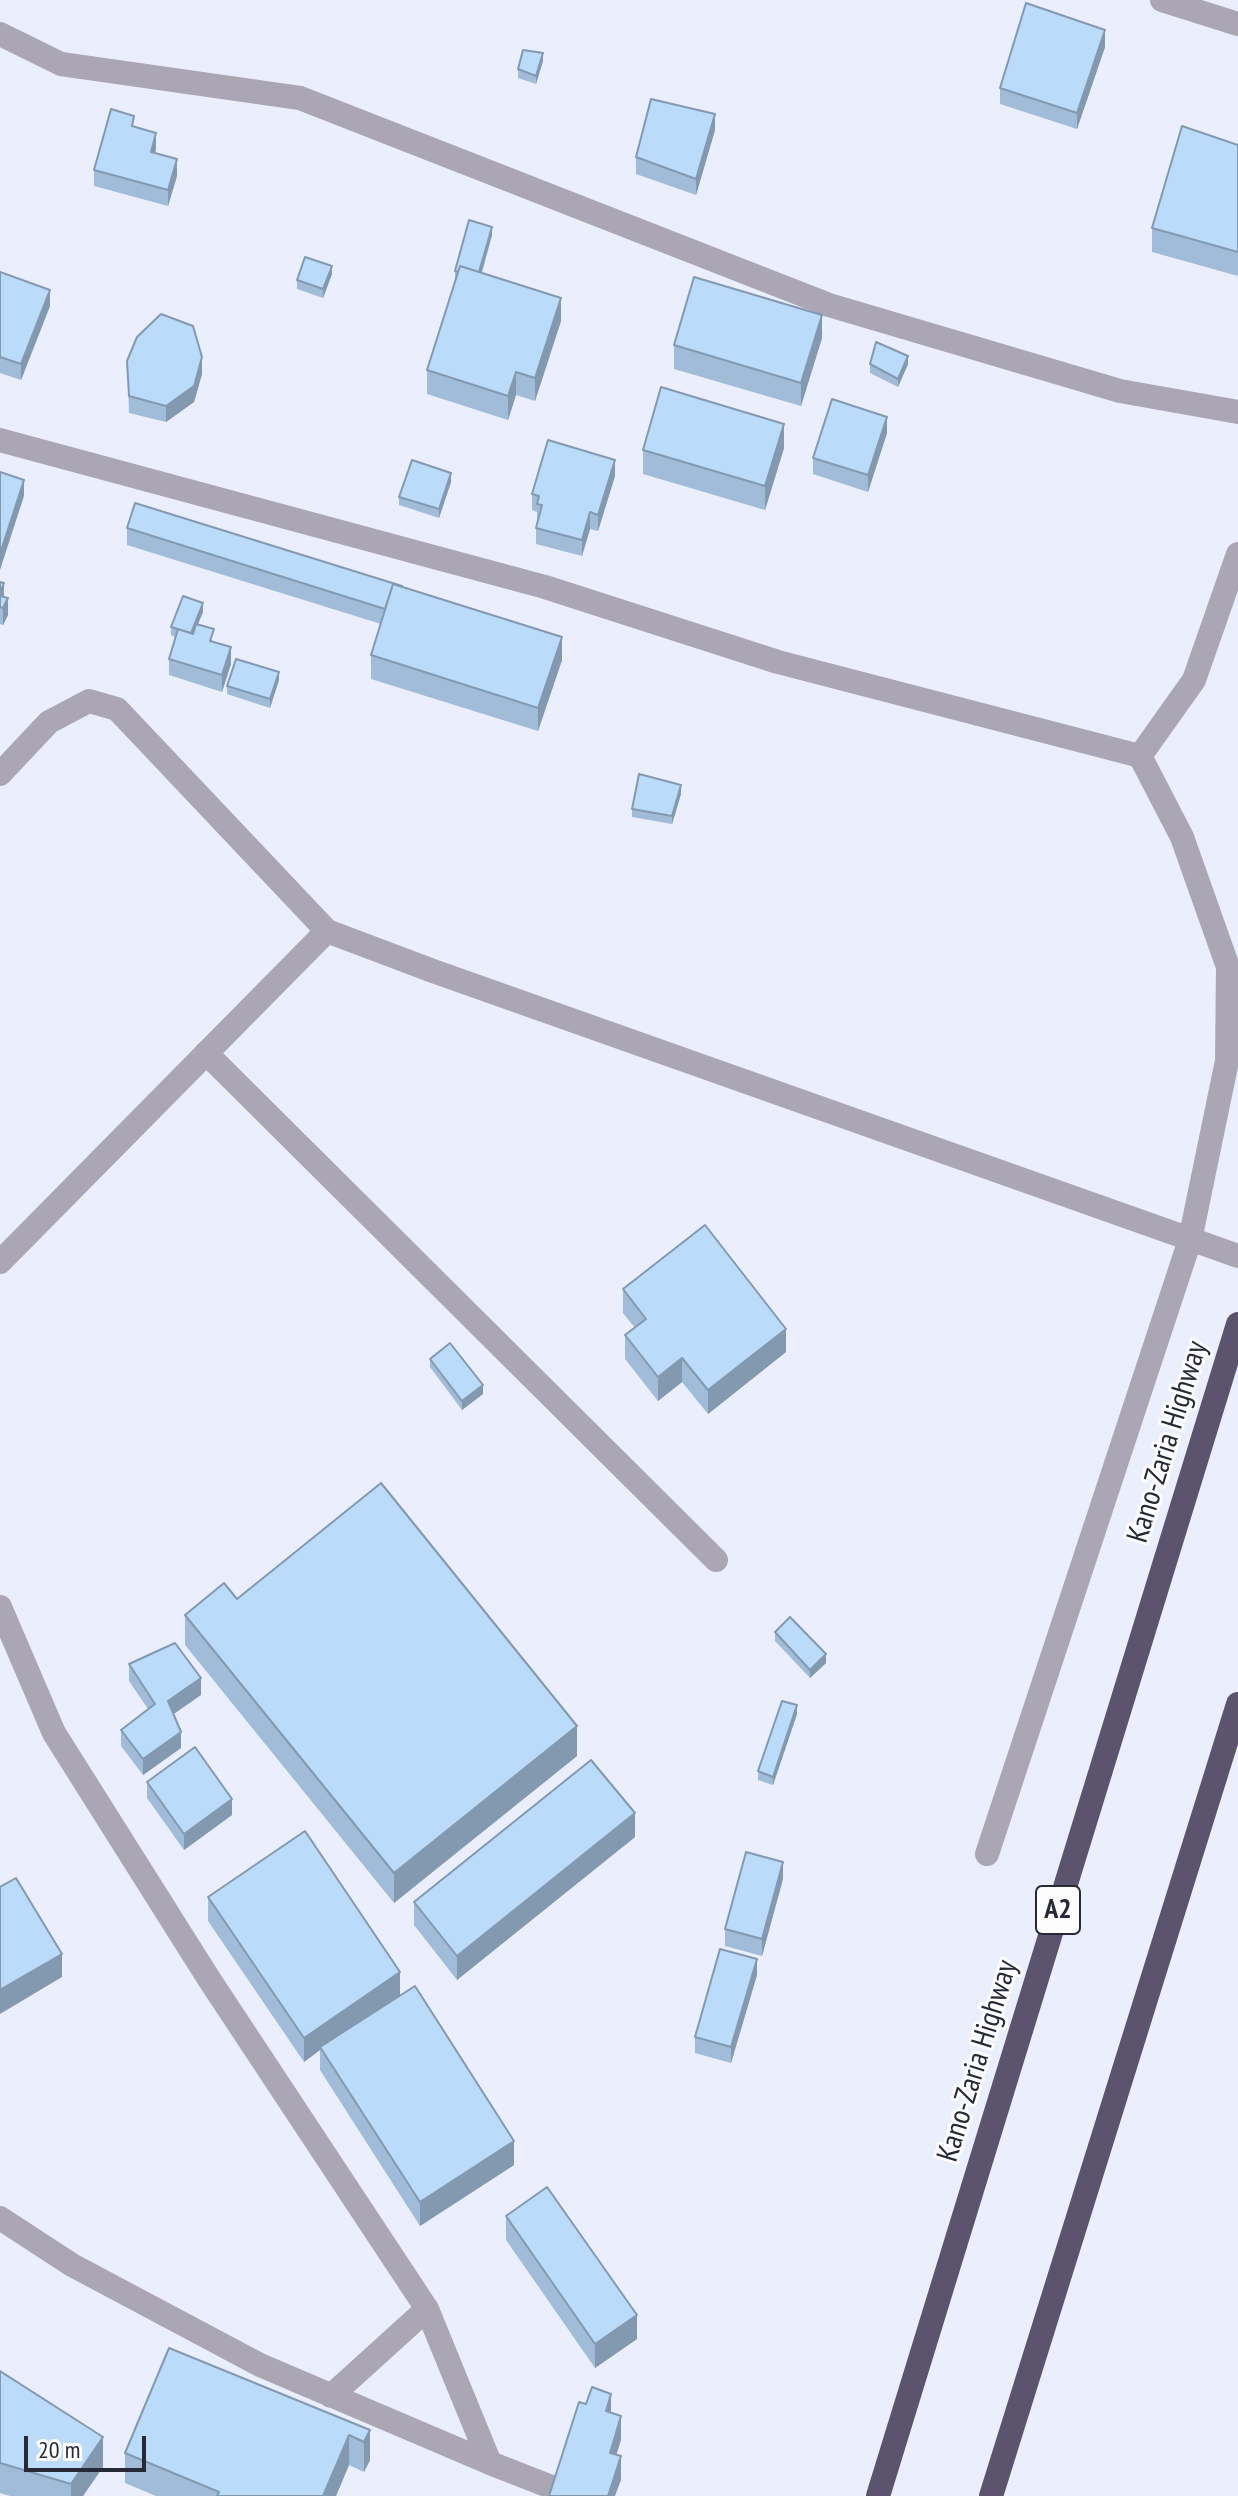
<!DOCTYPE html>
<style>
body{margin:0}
#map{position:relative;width:1238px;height:2496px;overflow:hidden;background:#ebeffd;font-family:"PT Sans Narrow",sans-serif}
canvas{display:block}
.scale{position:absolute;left:24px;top:2436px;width:122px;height:36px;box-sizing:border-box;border:4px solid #272a36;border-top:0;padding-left:10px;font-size:24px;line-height:28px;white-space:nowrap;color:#272a36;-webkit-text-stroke:6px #fdfdfd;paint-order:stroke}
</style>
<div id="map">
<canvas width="1238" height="2496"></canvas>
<div class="scale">20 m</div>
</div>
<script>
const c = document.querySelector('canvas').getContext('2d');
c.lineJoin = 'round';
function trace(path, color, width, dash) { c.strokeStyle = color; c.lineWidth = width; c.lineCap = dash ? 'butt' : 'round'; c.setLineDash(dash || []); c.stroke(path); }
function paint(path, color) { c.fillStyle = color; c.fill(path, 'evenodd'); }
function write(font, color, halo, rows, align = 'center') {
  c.font = font + ' "PT Sans Narrow",sans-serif'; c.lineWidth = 6; c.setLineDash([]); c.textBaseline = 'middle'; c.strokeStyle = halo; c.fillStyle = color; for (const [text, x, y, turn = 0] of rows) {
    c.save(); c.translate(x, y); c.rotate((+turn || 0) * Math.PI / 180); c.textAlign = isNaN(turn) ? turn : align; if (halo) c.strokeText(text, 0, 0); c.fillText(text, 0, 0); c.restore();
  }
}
const minor = new Path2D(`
 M1162,0L1238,24
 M0,34L61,64L300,98L829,305L1120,391L1238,412
 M0,440L545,587L778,662L1140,756
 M0,774L49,722L89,701L117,709L327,931L433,971L1238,1256
 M206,1053L716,1560
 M0,1262L327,931
 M0,1607L54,1733L209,1979L427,2309L490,2463
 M987,1854L1190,1240L1227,1061L1228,967L1182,837L1140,756L1194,680L1238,554
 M0,2218L72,2265L260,2365L490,2463L559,2490
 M331,2396L427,2309`);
const highway = new Path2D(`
 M878,2496L1238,1324
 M991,2496L1238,1704`);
const wall = new Path2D(`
 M1105,47L1077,129L1000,104V88Z
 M543,61L536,84L518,78V69Z
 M134,127L156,149L155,153L177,176L168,206L94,186V170Z
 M715,130L696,195L636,174V157Z
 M1238,145V276L1152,252V228Z
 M492,235L482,273L561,321L535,401L516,395L508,420L427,394V370L456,280H455V271Z
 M0,272L50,306L21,380L0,373Z
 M332,274L323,298L297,289V280Z
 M822,338L801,406L674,369V345Z
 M127,361L202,374L194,402L166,422L129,413Z
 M870,364H908L898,387L870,373Z
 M887,433L868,492L813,474V458Z
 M784,448L765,510L643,474V450Z
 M615,476L598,531L590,529L582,556L536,544V528L538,521L537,520V512L532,510V494Z
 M451,482L439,518L399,505V497Z
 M127,528L562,660L538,731L371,679V655L381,624L127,545Z
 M0,582L8,615L3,625L0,624Z
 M203,612L198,624L214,642L231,664L222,692L169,675V659L175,637L171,635V627Z
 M279,680L270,708L227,694V686Z
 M681,794L672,824L632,817V809Z
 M623,1289L786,1352L708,1414L682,1382L658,1401L625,1359V1335L635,1328L623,1313Z
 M430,1359L483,1394L462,1410L430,1367Z
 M237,1599L577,1756L394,1903L185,1645V1615Z
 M775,1632L826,1663L810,1678L775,1641Z
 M129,1664L201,1695L173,1714L181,1748L143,1775L121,1746V1730L148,1709L129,1681Z
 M797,1714L773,1785L758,1780V1771Z
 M147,1782L232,1815L184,1850L147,1798Z
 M635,1837L457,1980L414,1925V1902Z
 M783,1879L762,1956L725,1946V1929Z
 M208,1897L400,1996L514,2165L420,2226L320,2070V2050L304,2062L208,1921Z
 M757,1975L731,2063L695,2053V2037Z
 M506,2216L637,2339L595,2368L506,2240Z
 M0,2371L103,2467L83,2496H10L0,2493Z
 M370,2430V2460L364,2472L349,2465L336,2496H156L125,2483V2453Z`);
const shadedWall = new Path2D(`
 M1105,30V47L1077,129V113Z
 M543,53V61L536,84V76Z
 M715,114V130L696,195V179Z
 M156,133V149L151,168V152Z
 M177,159V176L168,206V190Z
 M492,227V235L476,291V283Z
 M332,266V274L323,298V289Z
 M50,290V306L21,380V364Z
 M561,298V321L535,401V378Z
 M822,315V338L801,406V383Z
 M908,356V364L898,387V379Z
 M202,357V374L194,402L166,422V406Z
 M516,372V395L508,420V396Z
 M887,417V433L868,492V475Z
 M784,424V448L765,510V486Z
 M615,460V476L598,531V515Z
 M451,473V482L439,518V509Z
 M24,480V496L0,570V554Z
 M590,512V529L582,556V540Z
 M4,583V600L0,607V593Z
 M8,598V615L3,625V608Z
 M203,603V612L190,643V635Z
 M562,637V660L538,731V708Z
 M231,647V664L222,692V675Z
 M279,672V680L270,708V699Z
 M681,785V794L672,824V816Z
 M786,1329V1352L708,1414V1390Z
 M682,1358V1382L658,1401V1377Z
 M483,1385V1394L462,1410V1401Z
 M826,1654V1663L810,1678V1670Z
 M201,1678V1695L168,1718V1701Z
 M797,1705V1714L773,1785V1777Z
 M577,1726V1756L394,1903V1873Z
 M181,1732V1748L143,1775V1759Z
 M232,1799V1815L184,1850V1834Z
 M635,1813V1837L457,1980V1956Z
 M783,1862V1879L762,1956V1939Z
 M62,1954V1977L0,2014V1990Z
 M757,1959V1975L731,2063V2047Z
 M400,1972V1996L320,2047V2050L304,2062V2038Z
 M514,2141V2165L420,2226V2202Z
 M637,2315V2339L595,2368V2344Z
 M611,2394V2417L606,2411Z
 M621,2416V2440L610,2476V2453Z
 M370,2430V2460L364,2472V2442Z
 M349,2435V2465L336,2496H323Z
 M103,2437V2467L83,2496H71V2484Z
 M621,2456V2480L615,2496H608Z`);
const building = new Path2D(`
 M1026,3L1105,30L1077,113L1000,88Z
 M523,50L543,53L536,76L518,69Z
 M651,99L715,114L696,179L636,157Z
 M111,109L134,116L132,126L156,133L151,152L177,159L168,190L94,170Z
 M1182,126L1238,145V252L1152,228Z
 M469,220L492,227L479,272L460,266L458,272L455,271Z
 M305,257L332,266L323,289L297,280Z
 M460,266L561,298L535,378L516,372L508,396L427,370Z
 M0,272L50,290L21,364L0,357Z
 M694,277L822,315L801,383L674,345Z
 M161,314L193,326L202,357L194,386L166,406L129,396L127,361L137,337Z
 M876,342L908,356L898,379L870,364Z
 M661,387L784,424L765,486L643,450Z
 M832,399L887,417L868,475L813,458Z
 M548,440L615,460L598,515L590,512L582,540L536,528L542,505L537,504L539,496L532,494Z
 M412,460L451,473L439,509L399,497Z
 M0,472L24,480L0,554Z
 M135,503L402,586L393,584L385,609L127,528Z
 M0,582L4,583L0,593Z
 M393,584L562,637L538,708L371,655Z
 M0,596L8,598L3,608L0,607Z
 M183,596L203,603L191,633L171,627Z
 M196,624L214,629L210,641L231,647L222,675L169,659L178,629L193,634Z
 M236,659L279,672L270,699L227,686Z
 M639,774L681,785L672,816L632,809Z
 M705,1225L786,1329L708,1390L682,1358L658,1377L625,1335L646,1319L623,1289Z
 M450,1343L483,1385L462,1401L430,1359Z
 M381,1483L577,1726L394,1873L185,1615L224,1583L237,1599Z
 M790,1617L826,1654L810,1670L775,1632Z
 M175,1643L201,1678L168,1701L181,1732L143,1759L121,1730L155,1704L129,1664Z
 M782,1701L797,1705L773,1777L758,1771Z
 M195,1747L232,1799L184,1834L147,1782Z
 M591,1760L635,1813L457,1956L414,1902Z
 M305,1831L400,1972L304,2038L208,1897Z
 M746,1852L783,1862L762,1939L725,1929Z
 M16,1878L62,1954L0,1990V1887Z
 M720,1949L757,1959L731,2047L695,2037Z
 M415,1986L514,2141L420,2202L320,2047Z
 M547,2187L637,2315L595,2344L506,2216Z
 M169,2348L370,2430L364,2442L349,2435L323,2496H217L219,2492L125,2453Z
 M0,2371L103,2437L71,2484L0,2463Z
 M592,2387L611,2394L606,2411L621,2416L610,2453L621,2456L608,2496H549L579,2402L586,2404Z`);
const shields = [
 [1058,1910,44]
];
const shieldNames = [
 ["A2",1058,1910]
];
const streetNames = [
 ["Kano-Zaria Highway",1168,1442,-73],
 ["Kano-Zaria Highway",978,2061,-73]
];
trace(minor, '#aaa6b4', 24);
trace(highway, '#5c536f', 24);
paint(wall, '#a1bcd8');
paint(shadedWall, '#8399b0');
paint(building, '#bbdbfb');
trace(building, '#8399b0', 2);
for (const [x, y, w] of shields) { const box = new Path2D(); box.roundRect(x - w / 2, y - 24, w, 48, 6); c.fillStyle = '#fdfdfd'; c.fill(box); trace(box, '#272a36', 2); }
write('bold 28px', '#272a36', null, shieldNames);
write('30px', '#272a36', '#fdfdfd', streetNames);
</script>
